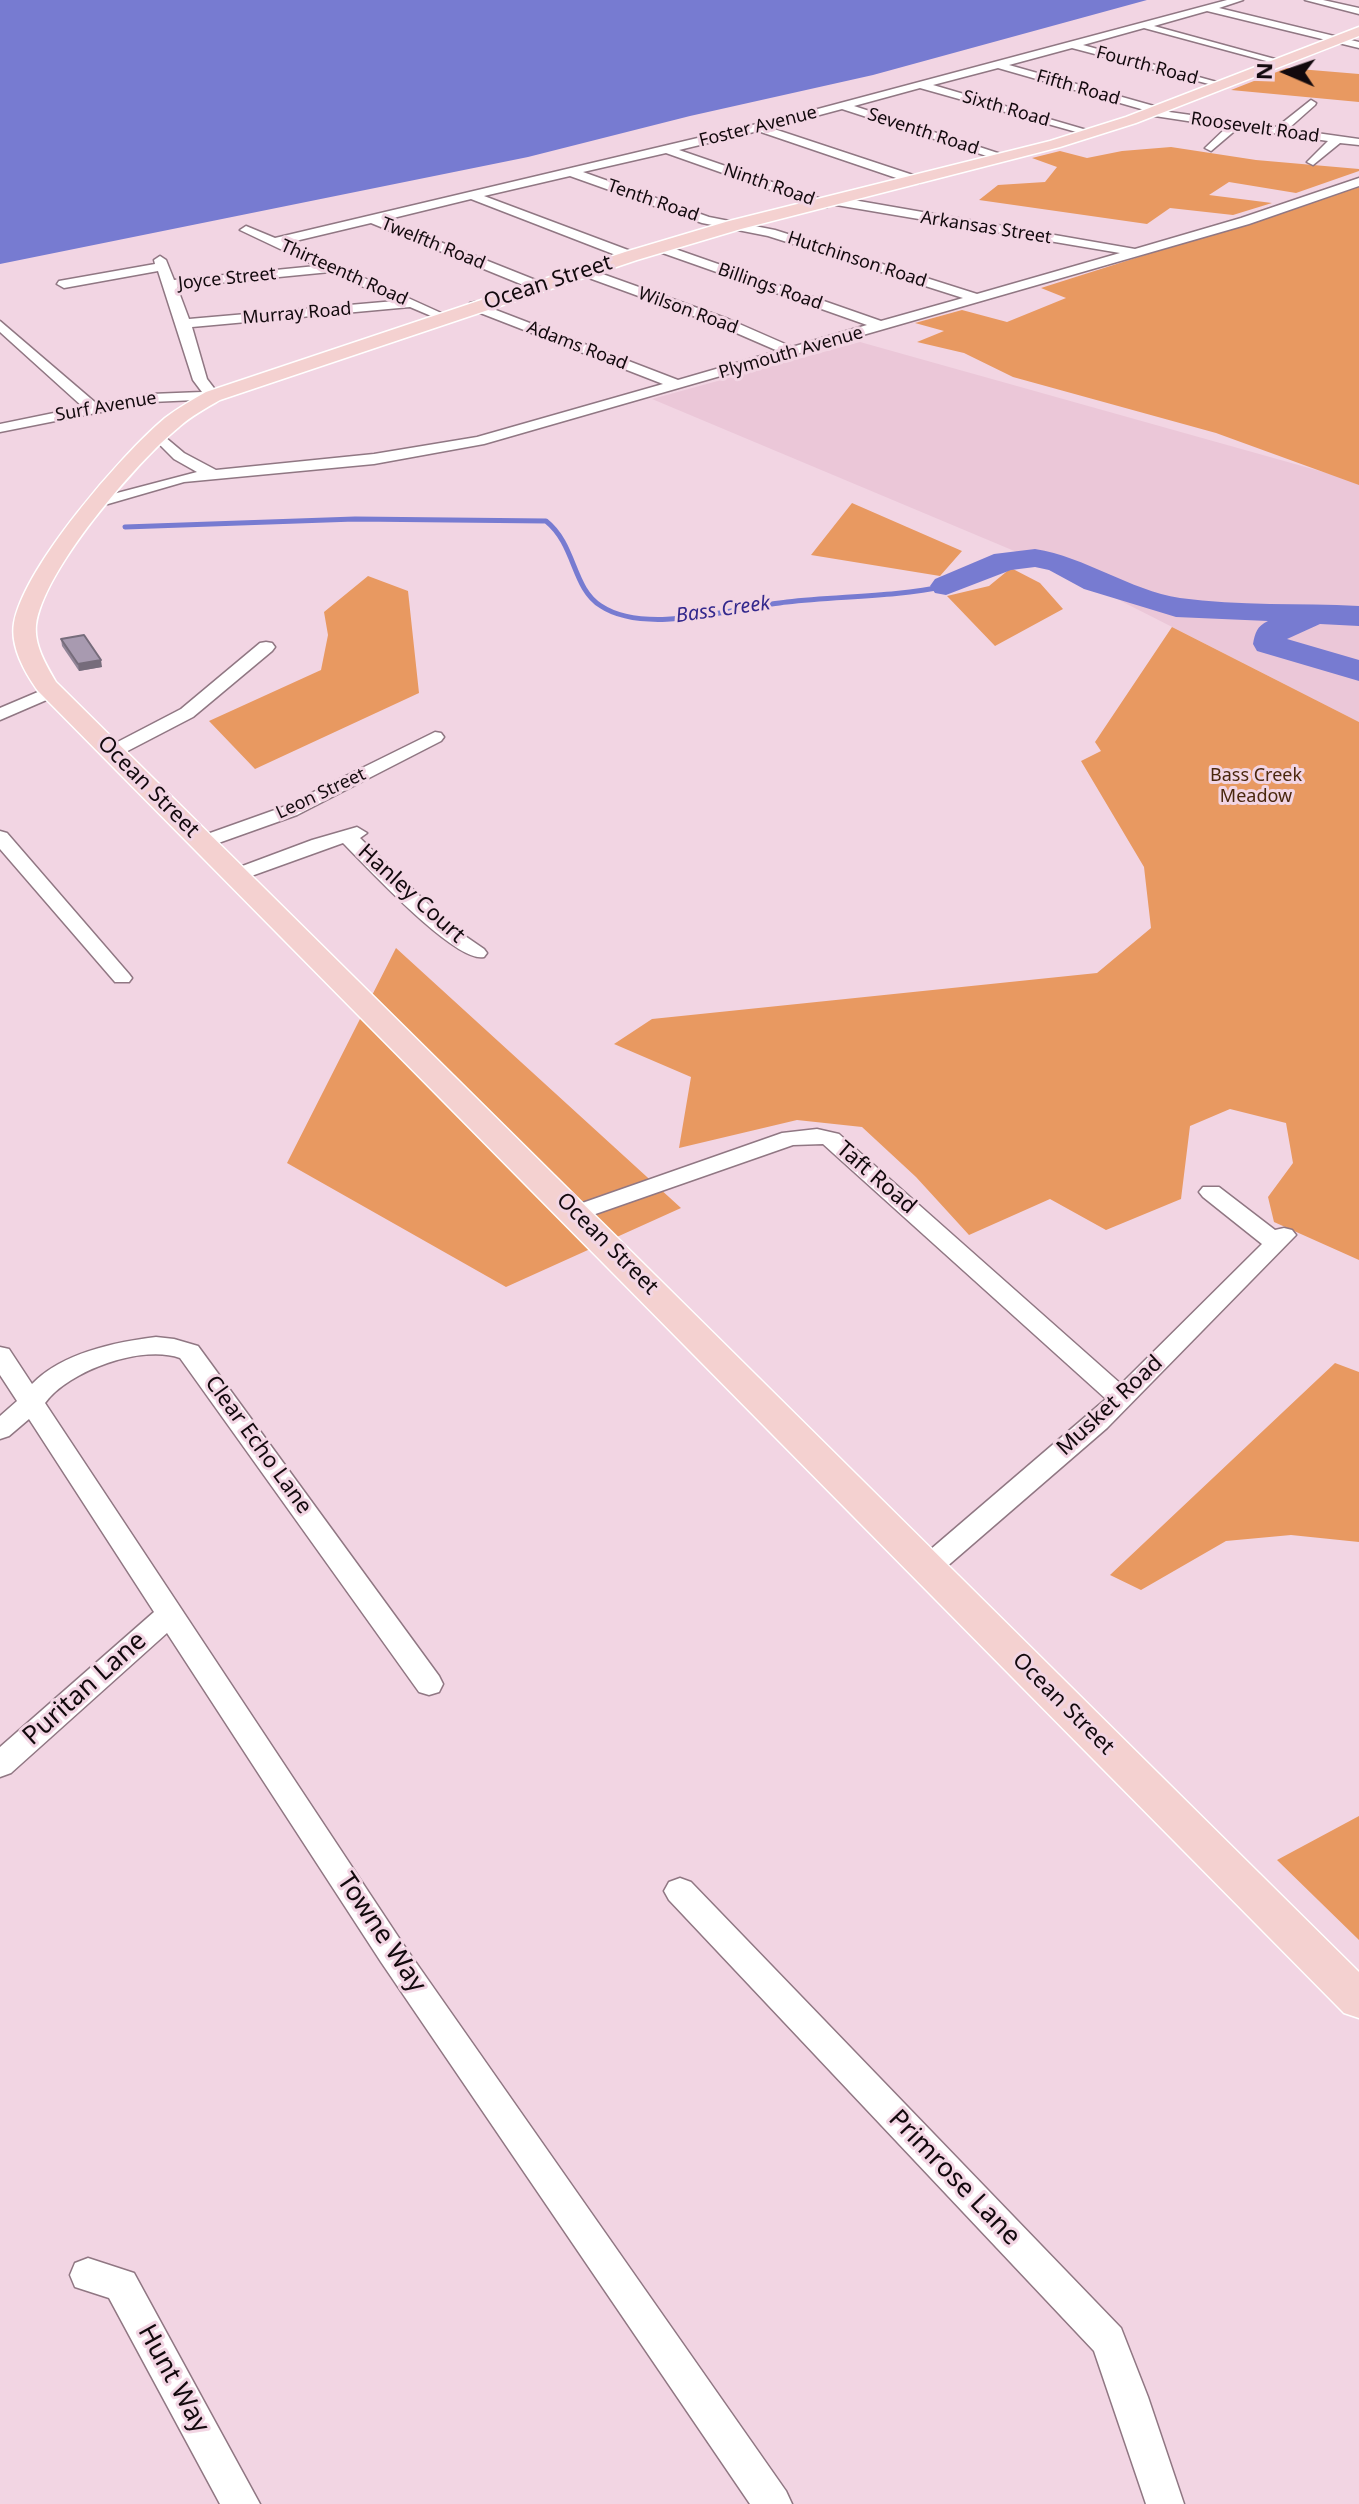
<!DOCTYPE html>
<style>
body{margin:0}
#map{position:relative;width:1359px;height:2504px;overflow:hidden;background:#f2d5e3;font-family:"Noto Sans",sans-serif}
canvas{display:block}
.north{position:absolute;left:1247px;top:32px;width:80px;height:80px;-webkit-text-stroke:6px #f2d5e3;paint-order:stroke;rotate:272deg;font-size:22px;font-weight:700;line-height:32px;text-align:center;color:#12090d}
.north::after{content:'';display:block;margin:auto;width:28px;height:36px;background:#12090d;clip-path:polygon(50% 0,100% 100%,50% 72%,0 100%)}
</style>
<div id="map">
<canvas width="1359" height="2504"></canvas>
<div class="north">N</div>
</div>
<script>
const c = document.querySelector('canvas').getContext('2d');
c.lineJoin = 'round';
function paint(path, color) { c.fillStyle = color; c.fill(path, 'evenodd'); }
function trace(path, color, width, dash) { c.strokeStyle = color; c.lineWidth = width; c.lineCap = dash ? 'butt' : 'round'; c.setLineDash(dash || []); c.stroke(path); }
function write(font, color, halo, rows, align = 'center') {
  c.font = font + ' "Noto Sans",sans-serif'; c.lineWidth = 6; c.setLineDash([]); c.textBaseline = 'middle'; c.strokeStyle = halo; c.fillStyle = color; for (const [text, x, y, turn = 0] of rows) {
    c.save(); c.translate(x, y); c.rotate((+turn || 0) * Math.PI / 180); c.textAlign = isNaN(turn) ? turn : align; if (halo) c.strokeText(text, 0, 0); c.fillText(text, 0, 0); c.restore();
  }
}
const built = new Path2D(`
 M860,342L1359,482V722L1062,571L652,399Z`);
const green = new Path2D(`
 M1287,68L1359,74V102L1231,90Z
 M1171,147L1256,160L1359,169V171L1296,193L1229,182L1209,195L1272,203L1233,215L1170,208L1147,224L979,200L998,185L1045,182L1057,167L1032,158L1060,151L1087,158L1122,151Z
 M1359,187V485L1216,433L1013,377L964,353L917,342L944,331L915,323L962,310L1007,322L1066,298L1041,288Z
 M852,503L962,551L940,576L811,555Z
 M1011,568L1040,583L1063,609L995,646L947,596L989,586Z
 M368,576L408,591L419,693L255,769L209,721L321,670L328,635L324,612Z
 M1172,627L1359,722V1260L1274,1222L1268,1197L1293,1163L1286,1123L1230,1109L1190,1126L1181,1199L1106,1230L1050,1199L969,1235L916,1177L862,1127L797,1120L679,1148L691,1077L614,1044L652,1019L1097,973L1151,928L1144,867L1081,761L1101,751L1095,742Z
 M396,948L681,1208L506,1287L287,1163Z
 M1335,1363L1359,1372V1542L1291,1535L1226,1541L1141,1590L1110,1575Z
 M1359,1816V1940L1277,1860Z`);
const water = new Path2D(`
 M0,0H1147L873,75L690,116L528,157L0,264Z`);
const stream = new Path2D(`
 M125,527L355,519L546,521C576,545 572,588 601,606C646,636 737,607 787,602C840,596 894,597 946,586`);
const river = new Path2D(`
 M1035,549C1086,557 1129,590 1180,598C1239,606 1300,603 1359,606V626L1320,624L1287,639L1359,660V681L1257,651L1253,644C1255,633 1257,626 1268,621L1176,617L1084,589L1049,570L1035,567L1011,570L946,595L935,593L930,586L935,579L994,554Z`);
const minor = new Path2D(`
 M1227,0H1243L1219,8L1359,42V48L1207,11L1154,26L1286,62L1281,65L1144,28L1083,45L1224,84V88L1072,48L1009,65L1161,108L1162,111L1277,127L1311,100L1316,103L1315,105L1288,129L1359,139V145L1340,143L1313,165L1307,162L1328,141L1238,128L1211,151L1205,148L1227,127L1148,115V111L998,68L933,85L1097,133L1087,135L920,88L854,106L1007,156V160H999L842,109L771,128L919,177V183H911L758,131L679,150L827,201V207H819L666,153L583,172L709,217L775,230L977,294L1120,253L836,205L830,201L836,197L1135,249L1241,218L1359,178V186L1249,224L484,444L374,464L184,482L108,504H98V498L197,472L174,459L154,439L152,436L159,432L184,453L216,470L374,454L477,437L663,384L470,309V303L475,302L678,380L778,351L718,325L578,274L577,271L583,267L728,319L792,347L867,325L654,250V244L658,243L881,321L963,298L768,236L702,223L570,176L484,196L636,253V259H626L471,199L385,220L543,283V289H533L371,223L287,243L450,317L443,321L410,307L192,327L207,379L220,396L218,399L151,402L0,432V424L83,407L0,332V321L97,404L151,394L202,392L193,380L158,271L64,288L57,284L59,281L155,264L154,260L160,256L166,260L174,280L316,266L240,230L246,226L275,238L799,114ZM330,272L395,301L189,319L177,287Z
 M1305,0H1323L1359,8V14Z
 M266,642L272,643L275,647L272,651L193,717L118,756H106L103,752L106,748L181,709L260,643Z
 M52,686L58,687L61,691L58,695L0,720V708Z
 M435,732L441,733L444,737L441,741L297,815L210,846L203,848L193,842L196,838L283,807Z
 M357,827L367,833L360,838L452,927L484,949L487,953L484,957C456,964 366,866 343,843L243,879L236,881L226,875L229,871L312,840Z
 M0,831L7,833L129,974L132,978L129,982H115L0,849Z
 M817,1129L839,1134L1121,1384L1262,1244L1203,1197L1199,1192L1203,1187H1219L1275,1230L1284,1228L1292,1230L1296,1235L1107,1428L937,1575L927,1578L917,1575L913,1568L917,1561L1106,1399L823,1144L793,1145L584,1218H568L564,1213L568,1208L782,1133Z
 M156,1337L174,1339L198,1346L439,1676L443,1684L439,1692L429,1695L419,1692L180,1358C142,1344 68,1371 45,1403L403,1944L786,2491L792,2504H750L381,1962L167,1633L11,1773L0,1777V1747L154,1612L29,1419L9,1436L0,1439V1416L17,1401L0,1375V1347L9,1349L32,1384C62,1353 115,1342 156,1337Z
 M680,1878L691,1882L1121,2328L1148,2397L1184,2504H1146L1094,2351L669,1900L664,1891L669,1882Z
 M88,2258L134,2273L260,2504H220L109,2298L75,2287L70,2275L75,2263Z`);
const major = new Path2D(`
 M1359,27V36L1136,123L1060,147L741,229L637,260L220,400C206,408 191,416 179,427C136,462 43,571 36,625C34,645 46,665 56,682L1359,1972V2018L1344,2013L38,691C25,673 10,646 14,623C24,567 121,455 165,418C178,408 192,400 206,392L625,252L729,221L1050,141L1126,117Z`);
const wall = new Path2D(`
 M61,639L102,667L79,671L62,646Z`);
const shadedWall = new Path2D(`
 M101,660L102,667L79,671L78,664Z`);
const building = new Path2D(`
 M84,635L101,660L78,664L61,639Z`);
const farStreetnames = [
 ["Fourth Road",1147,66,15],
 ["Fifth Road",1078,88,16],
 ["Sixth Road",1006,109,16],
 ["Foster Avenue",758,127,-14],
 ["Roosevelt Road",1255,128,8],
 ["Seventh Road",923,132,18],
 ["Ninth Road",769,185,19],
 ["Tenth Road",653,201,19],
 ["Arkansas Street",986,228,9],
 ["Twelfth Road",433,244,22],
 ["Hutchinson Road",857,260,18],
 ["Thirteenth Road",344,273,24],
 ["Joyce Street",227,279,-6],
 ["Billings Road",770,287,19],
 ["Wilson Road",688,311,20],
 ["Murray Road",297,314,-5],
 ["Adams Road",577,346,21],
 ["Plymouth Avenue",791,353,-16],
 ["Surf Avenue",106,407,-10],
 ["Leon Street",321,794,-25]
];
const farParknames = [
 ["Bass Creek",1256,776],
 ["Meadow",1256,797]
];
const farWaternames = [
 ["Bass Creek",723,610,-8]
];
const streetNames = [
 ["Ocean Street",548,283,-18],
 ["Ocean Street",148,787,45],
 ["Hanley Court",411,894,42],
 ["Taft Road",876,1178,41],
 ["Ocean Street",607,1244,45],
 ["Musket Road",1110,1406,-43],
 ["Clear Echo Lane",258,1445,54],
 ["Ocean Street",1063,1704,45]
];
const nearStreetnames = [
 ["Puritan Lane",85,1689,-42],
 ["Towne Way",381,1933,56],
 ["Primrose Lane",954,2178,46],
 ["Hunt Way",173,2379,61]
];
paint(built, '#ebc7d8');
paint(green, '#e89961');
paint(water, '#777bd1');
trace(stream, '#777bd1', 5);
paint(river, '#777bd1');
trace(minor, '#907783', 3);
trace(major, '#fff', 3);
paint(minor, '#fff');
paint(major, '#f4d1d0');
paint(wall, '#908497');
paint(shadedWall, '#766c7b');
paint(building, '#a89ab0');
trace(building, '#766c7b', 2);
write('18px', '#12090d', '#f2d5e3', farStreetnames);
write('18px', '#49270d', '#f2d5e3', farParknames);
write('italic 20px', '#33288c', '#f2d5e3', farWaternames);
write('22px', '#12090d', '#f2d5e3', streetNames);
write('26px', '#12090d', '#f2d5e3', nearStreetnames);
</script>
